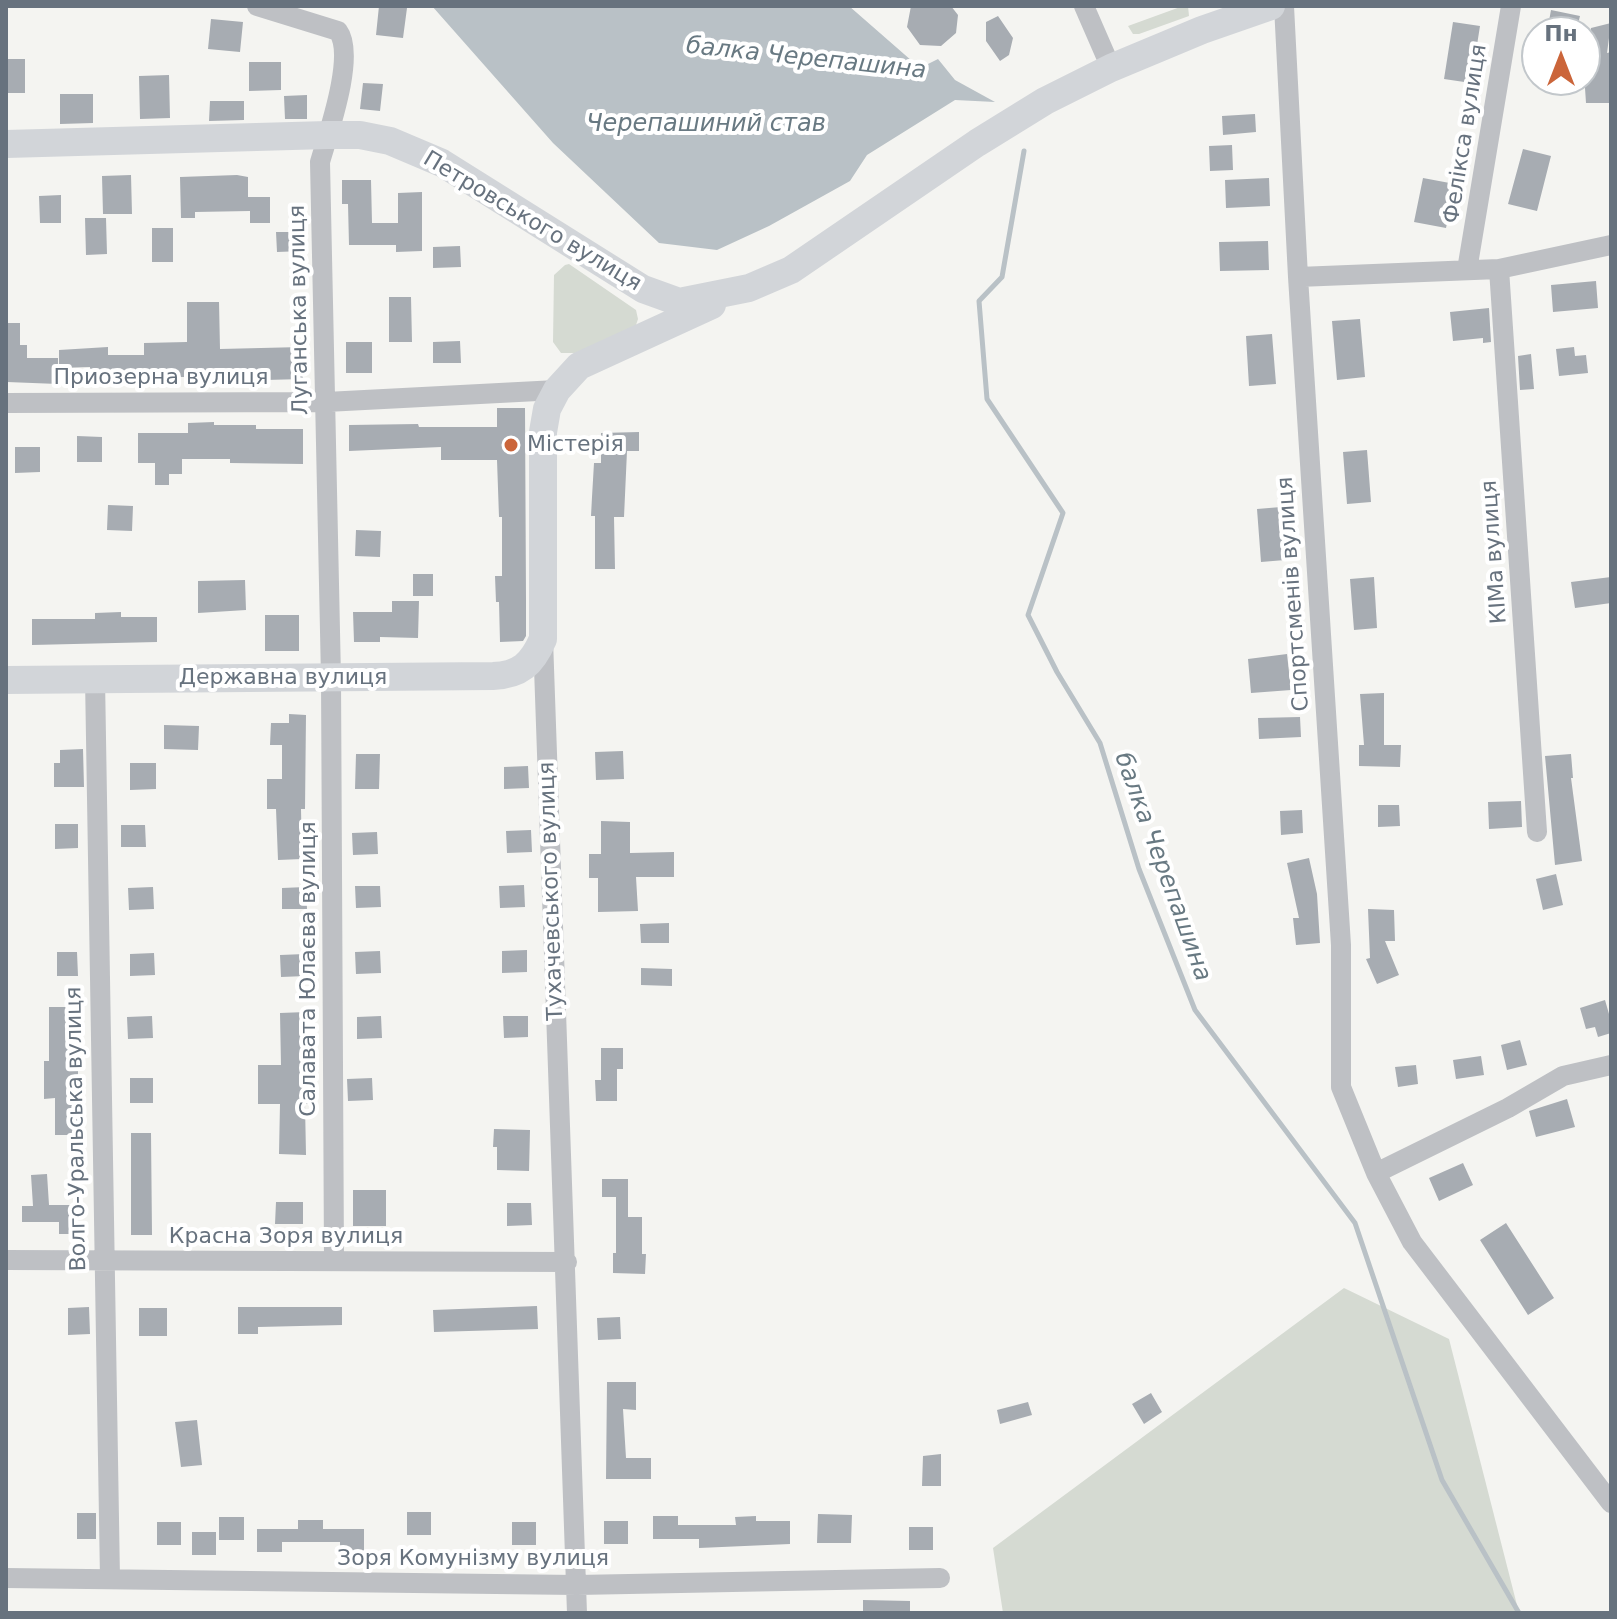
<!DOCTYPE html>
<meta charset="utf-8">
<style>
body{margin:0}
#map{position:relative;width:1617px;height:1619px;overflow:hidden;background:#f4f4f1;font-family:"DejaVu Sans",sans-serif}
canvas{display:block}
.frame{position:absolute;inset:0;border:8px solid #67727e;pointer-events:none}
.north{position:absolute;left:1521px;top:16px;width:80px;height:80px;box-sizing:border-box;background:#fff;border:2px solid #c2c7cb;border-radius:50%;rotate:0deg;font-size:22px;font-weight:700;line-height:32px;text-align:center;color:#67727e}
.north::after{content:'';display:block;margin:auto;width:28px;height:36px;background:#cb653a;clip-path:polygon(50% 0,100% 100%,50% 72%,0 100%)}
</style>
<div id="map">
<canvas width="1617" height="1619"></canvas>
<div class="frame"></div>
<div class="north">Пн</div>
</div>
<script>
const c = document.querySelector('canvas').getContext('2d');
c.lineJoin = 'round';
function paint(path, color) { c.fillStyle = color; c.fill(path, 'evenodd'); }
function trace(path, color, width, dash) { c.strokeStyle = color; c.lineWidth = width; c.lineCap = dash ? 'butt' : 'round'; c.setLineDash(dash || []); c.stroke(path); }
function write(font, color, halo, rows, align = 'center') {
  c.font = font + ' "DejaVu Sans",sans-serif'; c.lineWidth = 8; c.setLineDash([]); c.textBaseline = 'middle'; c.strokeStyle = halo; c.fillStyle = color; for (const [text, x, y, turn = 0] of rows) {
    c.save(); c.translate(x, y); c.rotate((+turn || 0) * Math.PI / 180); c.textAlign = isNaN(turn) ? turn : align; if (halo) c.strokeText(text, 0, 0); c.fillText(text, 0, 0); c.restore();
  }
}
const green = new Path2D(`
 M1183,6H1188L1189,16L1139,34H1133L1128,26Z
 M569,264L636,310L638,319L635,328L575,353H561L553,342L554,275L565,265Z
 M1344,1288L1449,1339L1519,1613H1003L993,1548Z`);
const water = new Path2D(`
 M432,6H849L920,68L938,59L955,80L995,102L955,100L867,155L850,181L769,226L717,250L659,243L553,143Z`);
const stream = new Path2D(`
 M1024,151L1002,277L979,301L987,399L1063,513L1028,615L1057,672L1100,743L1139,869L1195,1010L1355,1223L1442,1480L1519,1613`);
const building = new Path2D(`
 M379,6L407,8L403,38L376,35Z
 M911,6H951L958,15L956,33L941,46L920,45L907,27Z
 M1551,10L1580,16L1576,32H1547Z
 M998,16L1013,38L1009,55L1000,61L986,41V22Z
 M211,19L243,22L240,52L208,49Z
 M1453,22L1480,26L1471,83L1444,79Z
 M1611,23L1607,53L1611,52V103H1586L1585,88H1582L1591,28Z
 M6,59H25V93H6Z
 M249,62H281V90L249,91Z
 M169,75L170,118L140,119L139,76Z
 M363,83L383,84L380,111L360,109Z
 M60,94H93V123L60,124Z
 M307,95V119H285L284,96Z
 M210,101H244V120L209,121Z
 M1255,114L1256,132L1223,135L1222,116Z
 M1232,145L1233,170L1210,171L1209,146Z
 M1523,149L1551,156L1537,211L1508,204Z
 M131,175L132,214H103L102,176Z
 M237,175L248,177V197H270V223H250V211L195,212V218H181L180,177Z
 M1269,178L1270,206L1226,208L1225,180Z
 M1423,178L1455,184L1446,228L1414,222Z
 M342,180H371L372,223H398V193L422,192V251L396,252V245H349L348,204H342Z
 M61,195V223H40L39,196Z
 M85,218H106L107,254L86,255Z
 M152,228H173V262H152Z
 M276,232H302L303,251L277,252Z
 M1268,241L1269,270L1220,271L1219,242Z
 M460,246L461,267L433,268V247Z
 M1596,281L1598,308L1553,312L1551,285Z
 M389,297H411L412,342H389Z
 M187,302H219L220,349L302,347L303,379L191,382V377H136V382L90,384V367L59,368V350L108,347V355H144V343L187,342Z
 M1489,308L1491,342L1483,343V338L1453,341L1450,312Z
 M1360,319L1365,377L1337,380L1332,321Z
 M6,323H20V345H27V358H58V384L7,382Z
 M1272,334L1276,384L1249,386L1246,336Z
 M460,341L461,363H433V342Z
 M346,342H372V373H346Z
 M1574,347L1575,356L1586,355L1588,373L1559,376L1556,349Z
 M1531,354L1534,389L1520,390L1518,356Z
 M497,408H525L526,601V636L523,641L500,642L499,602H496L495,576H502V517H499L497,460H441V447L349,451V425L418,424L419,427H497Z
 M214,422V425H256V429H303V464L230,463V459H182V474H169V485H155V463H138V433H188V423Z
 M639,432V451H627L624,517H614L615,569H595V516H591L592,497L594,463H601V433Z
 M77,436L102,437V462H77Z
 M15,447H40V472L15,473Z
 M1367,450L1371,502L1347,504L1343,452Z
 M108,505L133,506L132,531L107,530Z
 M1281,507L1285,560L1261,562L1257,509Z
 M356,530L381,531L380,557L355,556Z
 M413,574H433V596H413Z
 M1374,577L1377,628L1354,630L1350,579Z
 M1611,577V603L1575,608L1571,582Z
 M245,580L246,610L198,613V581Z
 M392,601H419L418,638L380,637V642H354L353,612H392Z
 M121,612V617H157V642L32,645V619H95V613Z
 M265,615H299V651H265Z
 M1287,654L1291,690L1251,693L1248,659Z
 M1384,693V745H1401L1400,767L1359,766V745H1364L1360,694Z
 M289,714L306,715L305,809H301L302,859L278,860L276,809H267V779H282V745H270L271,723H289Z
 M1300,717L1301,737L1259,739L1258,718Z
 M164,725L199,726L198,750L164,749Z
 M83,749L84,787H54V763H60V750Z
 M623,751L624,779L596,780L595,752Z
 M356,754H380L379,789H355Z
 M1571,754L1573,778H1571L1582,861L1555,865L1545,756Z
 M130,763H156V789L130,790Z
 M528,766L529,788L504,789V767Z
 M1521,801L1522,827L1489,829L1488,802Z
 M1378,805H1399L1400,826L1378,827Z
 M1302,810L1303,833L1281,835L1280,811Z
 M601,821L630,822V853L674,852V877H636L638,911L598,912V878H589V854H601Z
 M55,824H78V848L55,849Z
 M121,825H145L146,847H121Z
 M531,830L532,852L507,853L506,831Z
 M377,832L378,854L353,855L352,833Z
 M1309,858L1317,894L1320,943L1296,945L1293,918H1299L1287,863Z
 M1556,874L1563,905L1543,910L1536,879Z
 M524,885L525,907L500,908L499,886Z
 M355,886H380L381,907L356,908Z
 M153,887L154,909L129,910L128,888Z
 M306,887L307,909H282V888Z
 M1368,909L1394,910L1395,941H1385L1399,975L1377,984L1366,959L1370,958Z
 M669,923V943H641L640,924Z
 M527,950V972L502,973V951Z
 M380,951L381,973L356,974L355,952Z
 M57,952H77L78,976H57Z
 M154,953L155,975L130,976V954Z
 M305,954L306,976L281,977L280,955Z
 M641,968L672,969V986L641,985Z
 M1605,1000L1611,1021V1033L1598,1037L1595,1027L1586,1029L1580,1008Z
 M49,1007H78V1135H55V1098L44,1099V1061H49Z
 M306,1012V1065H315V1104H305L306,1155L279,1154L280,1104H258V1065H281L280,1013Z
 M152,1016L153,1038L128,1039L127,1017Z
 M381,1016L382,1038L357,1039V1017Z
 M503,1016H528V1037L504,1038Z
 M1520,1040L1527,1065L1507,1070L1501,1045Z
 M601,1048H623V1069H617V1101H596L595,1080H601Z
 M1481,1056L1484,1075L1456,1079L1453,1060Z
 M1416,1065L1418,1084L1398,1087L1395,1067Z
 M130,1078H153V1103H130Z
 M372,1078L373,1100L348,1101L347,1079Z
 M1567,1099L1575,1127L1536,1137L1529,1111Z
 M494,1129L530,1130L529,1171L497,1170V1147H493Z
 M131,1133H151L152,1235H131Z
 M1463,1163L1473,1185L1439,1201L1429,1178Z
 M47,1174L49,1205H78V1234H59V1222H22V1206H33L31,1175Z
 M602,1179H628V1217H642V1254H646L645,1274L613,1273V1253H616V1197H602Z
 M353,1190H386V1226H353Z
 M276,1202H303V1224H275Z
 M507,1203H531L532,1225L507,1226Z
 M1506,1223L1554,1298L1528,1315L1480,1240Z
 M537,1306L538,1329L434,1332L433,1310Z
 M89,1307L90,1334L68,1335V1308Z
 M238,1307H342V1325L258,1327V1334H238Z
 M139,1308H167V1336H139Z
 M620,1317L621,1339L598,1340L597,1318Z
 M607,1382H636V1410L623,1409L626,1458H651V1479H606Z
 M1151,1393L1162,1412L1144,1424L1132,1404Z
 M1028,1402L1032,1415L1000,1424L997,1410Z
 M197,1420L202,1465L181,1467L175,1422Z
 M941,1454V1486H922L923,1456Z
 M407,1512H431V1535H407Z
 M77,1513H96V1539H77Z
 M818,1514L852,1515L851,1543H817Z
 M653,1516H678V1525H736L735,1517L756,1516V1521H790V1544L699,1548V1539H653Z
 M219,1517H244V1540H219Z
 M298,1520H323V1529H364V1551H340V1542H282V1552H257V1529H298Z
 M604,1521H628V1544H604Z
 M157,1522H181V1545H157Z
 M512,1522H536V1545H512Z
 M909,1527H933V1550H909Z
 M192,1532H216V1555H192Z
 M863,1600L910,1601V1613H863Z`);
const street = new Path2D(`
 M257,6L338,31C356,55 328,134 320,162L331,678L334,1261
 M1084,6L1111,68
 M1284,6L1298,277L1341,945V1087L1376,1173L1412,1242L1611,1503
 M1499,269L1537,832
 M1467,270L1511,6
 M1298,277L1499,269L1611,245
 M6,403L326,402L557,390
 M543,639L577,1613
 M95,678L110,1579
 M1376,1173L1508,1108L1563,1076L1611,1065
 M6,1260L567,1262
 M6,1578L577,1585L940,1578`);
const secondary = new Path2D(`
 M6,144L328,135H360L390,141L442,163L643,289L679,302L749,288L791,270L977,143L1045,101L1111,68L1202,30L1271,6
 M6,680L493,676C520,675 532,664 543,639V432L547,409L557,390L579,366L712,305`);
const markers = [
 [511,445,8,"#cb653a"]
];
const streetNames = [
 ["Фелікса вулиця",1466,134,-81],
 ["Петровського вулиця",532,222,31],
 ["Луганська вулиця",300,310,-91],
 ["Приозерна вулиця",161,378],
 ["КІМа вулиця",1495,552,-94],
 ["Спортсменів вулиця",1294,594,-94],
 ["Державна вулиця",283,678],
 ["Тухачевського вулиця",552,891,-92],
 ["Салавата Юлаєва вулиця",309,969,-90],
 ["Волго-Уральська вулиця",77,1129,-91],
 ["Красна Зоря вулиця",286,1237],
 ["Зоря Комунізму вулиця",473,1559]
];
const poiNames = [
 ["Містерія",527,445]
];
const waterNames = [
 ["балка Черепашина",806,59,6],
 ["Черепашиний став",706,125],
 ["балка Черепашина",1162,867,70]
];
paint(green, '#d5dad2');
paint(water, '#b9c1c6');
trace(stream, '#b9c1c6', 5);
paint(building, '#a7acb2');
trace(street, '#bec0c4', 20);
trace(secondary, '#d2d5d9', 28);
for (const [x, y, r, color] of markers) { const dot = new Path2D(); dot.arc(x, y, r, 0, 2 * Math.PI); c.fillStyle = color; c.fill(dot); trace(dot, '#fff', 3); }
write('22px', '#67727e', '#fff', streetNames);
write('22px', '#67727e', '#fff', poiNames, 'left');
write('italic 24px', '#687982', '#fff', waterNames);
</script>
